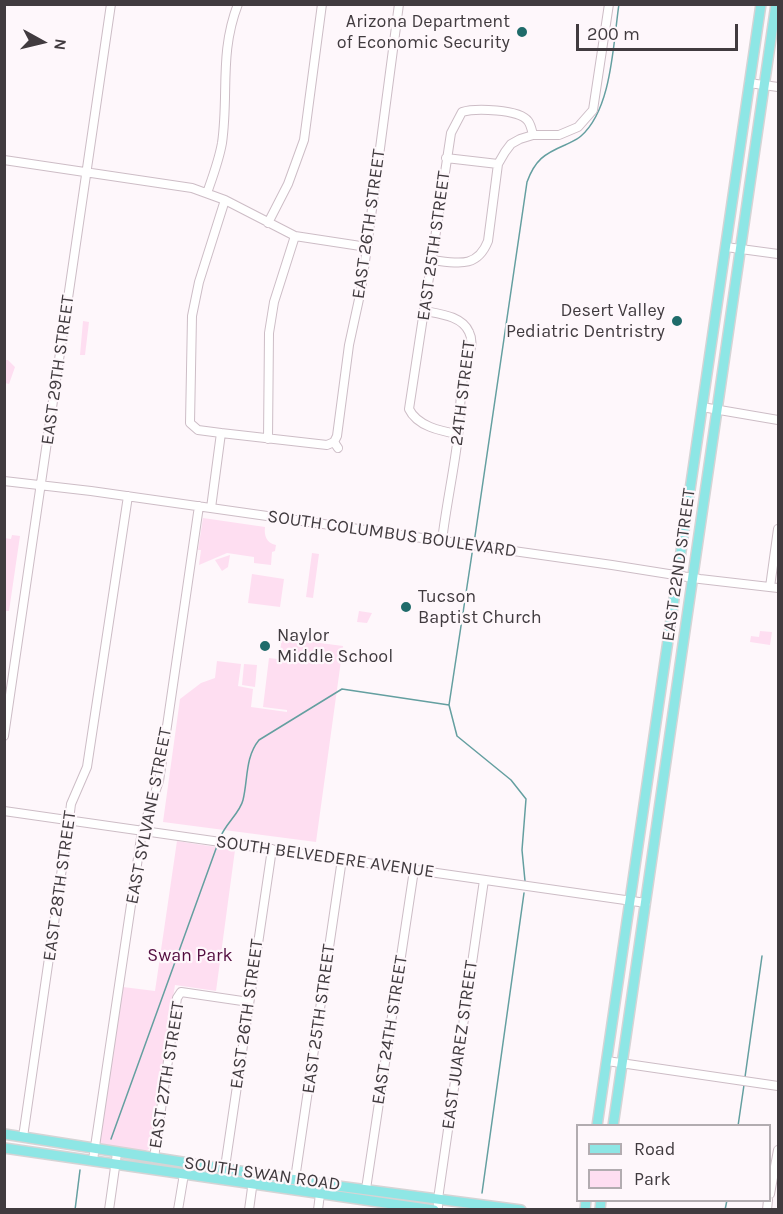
<!DOCTYPE html>
<style>
body{margin:0}
#map{position:relative;width:783px;height:1214px;overflow:hidden;background:#fef7fb;font-family:Karla,sans-serif}
canvas{display:block}
.frame{position:absolute;inset:0;border:6px solid #413b3f;pointer-events:none}
.legend{position:absolute;left:576px;top:1124px;width:195px;height:78px;box-sizing:border-box;background:#fef7fb;border:2px solid #b2acb0;margin:0;padding:8px 10px;list-style:none;font-size:18px;color:#413b3f}
.legend li{display:flex;align-items:center;gap:12px;height:30px}
.legend b{width:30px;border:2px solid #b2acb0}
.north{position:absolute;left:12px;top:12px;width:60px;height:60px;-webkit-text-stroke:4px #fef7fb;paint-order:stroke;rotate:98deg;font-size:16px;font-weight:700;line-height:24px;text-align:center;color:#413b3f}
.north::after{content:'';display:block;margin:auto;width:21px;height:27px;background:#413b3f;clip-path:polygon(50% 0,100% 100%,50% 72%,0 100%)}
.scale{position:absolute;left:576px;top:24px;width:162px;height:27px;box-sizing:border-box;border:3px solid #413b3f;border-top:0;padding-left:8px;font-size:18px;line-height:21px;white-space:nowrap;color:#413b3f;-webkit-text-stroke:4px #fef7fb;paint-order:stroke}
</style>
<div id="map">
<canvas width="783" height="1214"></canvas>
<div class="frame"></div>
<ul class="legend">
<li><b style="height:8px;background:#8ee6e5"></b>Road</li>
<li><b style="height:16px;background:#fedef1"></b>Park</li>
</ul>
<div class="north">N</div>
<div class="scale">200 m</div>
</div>
<script>
const c = document.querySelector('canvas').getContext('2d');
c.lineJoin = 'round';
function paint(path, color) { c.fillStyle = color; c.fill(path, 'evenodd'); }
function trace(path, color, width, dash) { c.strokeStyle = color; c.lineWidth = width; c.lineCap = dash ? 'butt' : 'round'; c.setLineDash(dash || []); c.stroke(path); }
function write(font, color, halo, rows, align = 'center') {
  c.font = font + ' Karla,sans-serif'; c.lineWidth = 4.5; c.setLineDash([]); c.textBaseline = 'middle'; c.strokeStyle = halo; c.fillStyle = color; for (const [text, x, y, turn = 0] of rows) {
    c.save(); c.translate(x, y); c.rotate((+turn || 0) * Math.PI / 180); c.textAlign = isNaN(turn) ? turn : align; if (halo) c.strokeText(text, 0, 0); c.fillText(text, 0, 0); c.restore();
  }
}
const green = new Path2D(`
 M83,321L89,322L85,355H80Z
 M5,360H8L15,367L9,384L5,383Z
 M203,518L265,527C264,535 266,543 276,545L275,551L272,552L271,565L254,563V557L227,553L199,565L201,550H198Z
 M12,535L20,536L9,611H5L4,538L11,539Z
 M312,553L319,554L313,598L306,597Z
 M230,555L228,567L222,571L215,560Z
 M252,574L284,579L280,607L248,603Z
 M359,611L372,613L367,623L357,622Z
 M760,631L772,632L770,645L750,642L751,636L759,637Z
 M282,638L343,646L316,842L163,822L180,699L201,683L215,678L217,661L241,664L238,686L253,689L251,707L287,712V710L263,707L269,658L294,661L279,658Z
 M244,664L257,665L255,687L242,685Z
 M177,841L235,850L216,991L175,985L149,1149L143,1152L105,1147L100,1143L99,1139L123,987L155,991Z`);
const stream = new Path2D(`
 M4,6L6,4
 M474,543L527,182C535,160 544,154 565,145C571,142 577,140 581,136C612,109 613,44 619,4
 M449,705L457,736L511,780L526,799L522,850L525,881
 M220,838C225,824 240,813 243,800C248,780 245,757 259,740L342,689L449,705L473,547
 M745,1077L762,956
 M738,1126L744,1085
 M111,1139L217,846
 M482,1193L524,893
 M75,1210L80,1170
 M725,1210L727,1200`);
const minor = new Path2D(`
 M749,83L778,87
 M446,158L498,164
 M4,160L192,188L225,200L295,236L367,247
 M207,193C213,176 219,160 222,143C229,94 219,53 238,4
 M268,223L288,184L304,140L322,4
 M726,247L778,254
 M432,260C457,263 477,269 488,241L498,164L505,152L511,144L520,139L533,135H559L578,127L593,110L609,4
 M425,311C440,314 462,316 469,332C476,346 466,358 464,372C460,393 460,414 458,436C454,471 446,506 442,541
 M702,407L778,420
 M221,433L327,445L334,442L338,448
 M458,434C440,431 417,426 409,409L451,133L462,112C475,108 519,109 528,121C531,125 532,131 533,135
 M268,439L269,333L274,302L295,236
 M334,442L337,436L349,345L361,290L367,247L399,4
 M4,481L91,491L612,565L700,579L778,588
 M211,508L221,433L198,430L190,423L192,316L199,282L225,200
 M770,587L778,529
 M4,736L111,4
 M4,811L646,903
 M607,1061L778,1086
 M23,1137L69,820L71,804L87,767L128,496
 M154,1158L177,998L181,992L249,1002
 M93,1160L142,831L159,781L199,506
 M224,1174L272,849
 M295,1179L342,859
 M366,1189L414,870
 M770,1194L778,1150
 M109,1210L117,1153
 M178,1210L184,1174
 M249,1210L254,1173
 M318,1210L320,1194
 M438,1210V1199L484,880
 M767,1210L768,1200`);
const major = new Path2D(`
 M597,1126L761,4
 M613,1126L776,4
 M4,1134L322,1184L521,1210
 M4,1148L434,1210
 M585,1210L586,1200
 M600,1210L601,1200`);
const markers = [
 [522,32,6,"#1f6b6a"],
 [677,321,6,"#1f6b6a"],
 [406,607,6,"#1f6b6a"],
 [265,646,6,"#1f6b6a"]
];
const poiNames = [
 ["Arizona Department",510,22],
 ["of Economic Security",510,43],
 ["Desert Valley",665,311],
 ["Pediatric Dentristry",665,332],
 ["Tucson",418,597,"left"],
 ["Baptist Church",418,618,"left"],
 ["Naylor",277,636,"left"],
 ["Middle School",277,657,"left"]
];
const streetNames = [
 ["EAST 26TH STREET",369,224,-82],
 ["EAST 25TH STREET",434,246,-82],
 ["EAST 29TH STREET",58,370,-82],
 ["24TH STREET",463,393,-83],
 ["SOUTH COLUMBUS BOULEVARD",392,534,8],
 ["EAST 22ND STREET",679,565,-82],
 ["EAST SYLVANE STREET",149,816,-79],
 ["SOUTH BELVEDERE AVENUE",325,857,8],
 ["EAST 28TH STREET",60,886,-82],
 ["EAST 26TH STREET",247,1014,-82],
 ["EAST 25TH STREET",319,1019,-82],
 ["EAST 24TH STREET",390,1030,-81],
 ["EAST JUAREZ STREET",460,1045,-82],
 ["EAST 27TH STREET",167,1075,-81],
 ["SOUTH SWAN ROAD",262,1174,8]
];
const parkNames = [
 ["Swan Park",190,956]
];
paint(green, '#fedef1');
trace(stream, '#649fa0', 1.5);
trace(minor, '#cdbdc6', 10);
trace(major, '#d5d4d5', 12);
trace(minor, '#fff', 8);
trace(major, '#8ee6e5', 9);
for (const [x, y, r, color] of markers) { const dot = new Path2D(); dot.arc(x, y, r, 0, 2 * Math.PI); c.fillStyle = color; c.fill(dot); trace(dot, '#fef7fb', 2); }
write('18px', '#413b3f', '#fef7fb', poiNames, 'right');
write('18px', '#413b3f', '#fef7fb', streetNames);
write('18px', '#530e40', '#fef7fb', parkNames);
</script>
